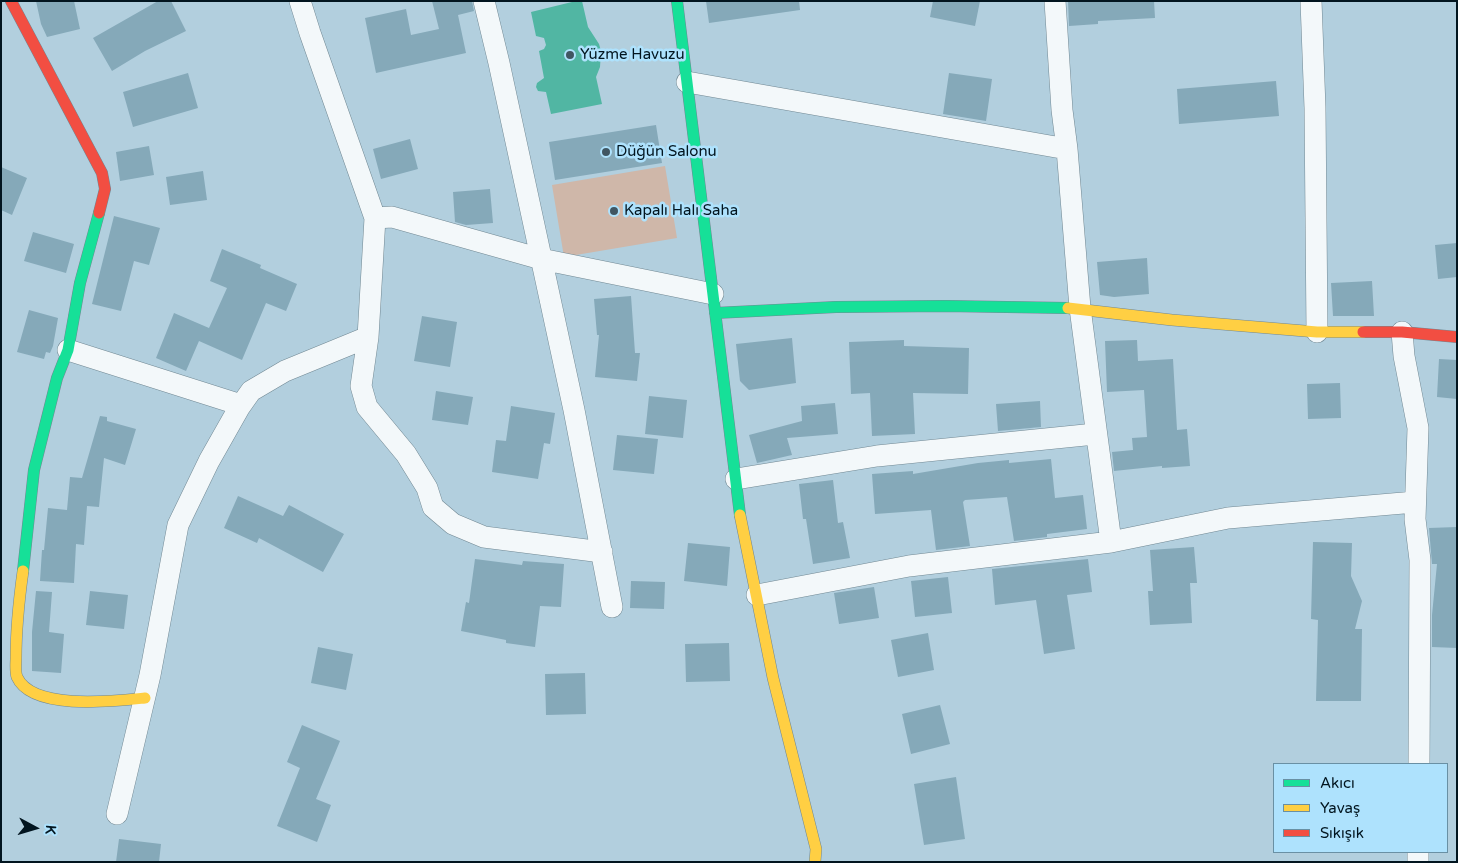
<!DOCTYPE html>
<meta charset="utf-8">
<style>
body{margin:0}
#map{position:relative;width:1458px;height:863px;overflow:hidden;background:#b2cfde;font-family:"Varela Round",sans-serif}
canvas{display:block}
.frame{position:absolute;inset:0;border:2px solid #02151f;pointer-events:none}
.legend{position:absolute;left:1273px;top:763px;width:175px;height:90px;box-sizing:border-box;background:#aee2fd;border:1px solid #6990a4;margin:0;padding:6px 9px;list-style:none;font-size:15px;color:#02151f}
.legend li{display:flex;align-items:center;gap:10px;height:25px}
.legend b{width:25px;border:1px solid #6990a4}
.north{position:absolute;left:10px;top:803px;width:50px;height:50px;-webkit-text-stroke:4px #aee2fd;paint-order:stroke;rotate:96deg;font-size:14px;font-weight:700;line-height:20px;text-align:center;color:#02151f}
.north::after{content:'';display:block;margin:auto;width:18px;height:22px;background:#02151f;clip-path:polygon(50% 0,100% 100%,50% 72%,0 100%)}
</style>
<div id="map">
<canvas width="1458" height="863"></canvas>
<div class="frame"></div>
<ul class="legend">
<li><b style="height:6px;background:#16e098"></b>Akıcı</li>
<li><b style="height:6px;background:#ffcf43"></b>Yavaş</li>
<li><b style="height:6px;background:#f24e42"></b>Sıkışık</li>
</ul>
<div class="north">K</div>
</div>
<script>
const c = document.querySelector('canvas').getContext('2d');
c.lineJoin = 'round';
function paint(path, color) { c.fillStyle = color; c.fill(path, 'evenodd'); }
function trace(path, color, width, dash) { c.strokeStyle = color; c.lineWidth = width; c.lineCap = dash ? 'butt' : 'round'; c.setLineDash(dash || []); c.stroke(path); }
function write(font, color, halo, rows, align = 'center') {
  c.font = font + ' "Varela Round",sans-serif'; c.lineWidth = 5; c.setLineDash([]); c.textBaseline = 'middle'; c.strokeStyle = halo; c.fillStyle = color; for (const [text, x, y, turn = 0] of rows) {
    c.save(); c.translate(x, y); c.rotate((+turn || 0) * Math.PI / 180); c.textAlign = isNaN(turn) ? turn : align; if (halo) c.strokeText(text, 0, 0); c.fillText(text, 0, 0); c.restore();
  }
}
const green = new Path2D(`
 M665,166L677,238L564,257L552,185Z`);
const water = new Path2D(`
 M576,1H582L588,27L599,44L601,51L600,67L596,77L602,104L551,114L546,92L538,91L536,87L537,83L544,78L539,51L544,49L546,45L544,38L536,36L531,12Z`);
const building = new Path2D(`
 M36,1H74L80,29L47,37L41,24Z
 M158,1H171L186,31L145,51L112,71L93,38Z
 M432,1H472L474,11L458,15L466,53L376,73L365,18L406,9L411,35L439,29Z
 M706,1H799L800,10L709,23Z
 M933,1H980L975,26L930,17Z
 M1068,1H1154L1155,18L1098,21V24L1069,26Z
 M188,73L198,108L133,127L123,92Z
 M949,73L992,79L986,121L943,114Z
 M1276,81L1279,116L1179,124L1177,89Z
 M656,125L662,163L555,180L549,142Z
 M410,139L418,169L381,179L373,149Z
 M149,146L154,175L120,181L116,152Z
 M1,167L27,178L12,215L1,210Z
 M203,171L207,200L170,205L166,177Z
 M490,189L493,223L466,225L455,222L453,192Z
 M114,216L160,228L149,265L134,261L121,311L92,304Z
 M33,232L74,244L66,273L24,261Z
 M1457,243V277L1438,279L1435,245Z
 M222,249L261,265L260,268L297,284L286,311L266,303L242,360L199,341L186,371L156,358L174,313L209,328L227,288L210,281Z
 M1147,258L1149,294L1114,297L1100,295L1097,262Z
 M1372,281L1374,316H1333L1331,283Z
 M631,296L635,353H640L637,381L595,377L599,335H597L594,299Z
 M29,310L58,318L53,346L50,353L46,352L44,359L17,352Z
 M422,316L457,322L450,367L414,361Z
 M792,338L796,383L749,390L740,381L736,344Z
 M904,340V346L969,348L968,394L913,393L915,434L872,436L870,393L851,394L849,342Z
 M1137,340L1138,361L1173,359L1177,430L1187,429L1190,466L1162,468V466L1114,471L1112,452L1133,450L1132,438L1147,437L1144,390L1107,392L1105,341Z
 M1439,359L1457,360V399L1437,397Z
 M1340,383L1341,418L1308,419L1307,384Z
 M436,391L473,397L468,425L432,420Z
 M649,396L687,400L683,438L645,434Z
 M1040,401L1041,427L998,431L996,404Z
 M835,403L838,434L787,438L792,455L757,463L749,435L802,421L801,406Z
 M511,406L555,413L550,444L544,443L538,479L492,472L496,440L506,441Z
 M100,416L107,417V421L136,429L125,465L104,458L99,507L87,506L84,545L76,544L74,583L40,581L42,550H44L48,508L67,510L70,477L82,478Z
 M617,435L658,439L654,474L613,470Z
 M1051,459L1055,498L1083,495L1087,529L1047,534V537L1014,541L1007,497L965,500L963,502L970,546L936,550L931,510L875,514L872,474L913,471V474L978,463L1009,460V463Z
 M833,480L838,523L843,522L850,558L813,564L806,519H803L799,484Z
 M238,496L283,516L289,505L344,534L323,572L259,538L257,543L224,528Z
 M1457,527V648L1432,647V615L1437,564H1432L1429,528Z
 M1313,542L1352,543L1351,576L1362,601L1355,629H1362L1361,701H1316L1318,620L1311,619Z
 M688,543L730,547L727,586L684,581Z
 M1194,547L1197,583H1190L1192,623L1150,625L1148,591H1153L1150,550Z
 M475,559L522,565L523,561L564,564L561,607L540,606L535,647L506,643V640L461,631L466,602L469,603Z
 M1088,559L1092,592L1067,595L1075,649L1044,654L1036,600L995,605L992,569Z
 M948,577L952,613L915,617L911,581Z
 M631,581L665,582L664,609L630,608Z
 M874,587L879,618L839,624L834,593Z
 M36,591L52,592L49,632L64,634L61,673L32,671V632Z
 M90,591L128,595L124,629L86,625Z
 M928,633L934,670L898,677L891,640Z
 M729,643L730,681L686,682L685,644Z
 M318,647L353,654L346,690L311,683Z
 M585,673L586,714L546,715L545,674Z
 M940,705L950,744L911,754L902,714Z
 M302,725L340,741L316,799L331,805L317,842L277,826L300,768L287,762Z
 M956,777L965,839L924,845L914,784Z
 M119,839L161,844L159,862H116Z`);
const street = new Path2D(`
 M300,1L310,33L375,218L368,337L361,386L367,407L406,454L427,488L433,507L453,524L484,537L602,552
 M484,1L499,63L574,410L612,607
 M1055,1L1062,110L1067,149L1080,308L1111,542
 M1311,1L1315,108L1317,332
 M687,82L1067,149
 M375,218L392,217L541,259L713,294
 M1402,332L1404,356L1418,428L1415,519L1420,560L1419,764
 M68,350L241,405
 M736,479L877,456L1095,434
 M757,595L909,566L1111,542L1228,518L1415,502
 M117,814L150,675L178,525L209,461L239,408L251,391L285,371L368,337
 M1418,862V852`);
const fast = new Path2D(`
 M677,1L740,515
 M715,313L836,307L945,306L1068,308
 M23,571L34,470L57,378L68,350L80,283L99,213`);
const slow = new Path2D(`
 M1068,308L1172,320L1317,332H1363
 M740,515L773,678L816,849L815,862
 M23,571C19,600 16,629 16,658C16,663 15,672 17,677C32,711 115,701 145,698`);
const jam = new Path2D(`
 M11,1L102,173L105,189L99,213
 M1363,332H1402L1457,337`);
const markers = [
 [570,55,5,"#405662"],
 [606,152,5,"#405662"],
 [614,211,5,"#405662"]
];
const poiNames = [
 ["Yüzme Havuzu",580,55],
 ["Düğün Salonu",616,152],
 ["Kapalı Halı Saha",624,211]
];
paint(green, '#cfb7a9');
paint(water, '#51b6a3');
paint(building, '#85a9b9');
trace(street, '#718893', 22);
trace(fast, '#718893', 12);
trace(slow, '#718893', 12);
trace(jam, '#718893', 12);
trace(street, '#f3f8fa', 21);
trace(fast, '#16e098', 11);
trace(slow, '#ffcf43', 11);
trace(jam, '#f24e42', 11);
for (const [x, y, r, color] of markers) { const dot = new Path2D(); dot.arc(x, y, r, 0, 2 * Math.PI); c.fillStyle = color; c.fill(dot); trace(dot, '#aee2fd', 2); }
write('15px', '#02151f', '#aee2fd', poiNames, 'left');
</script>
